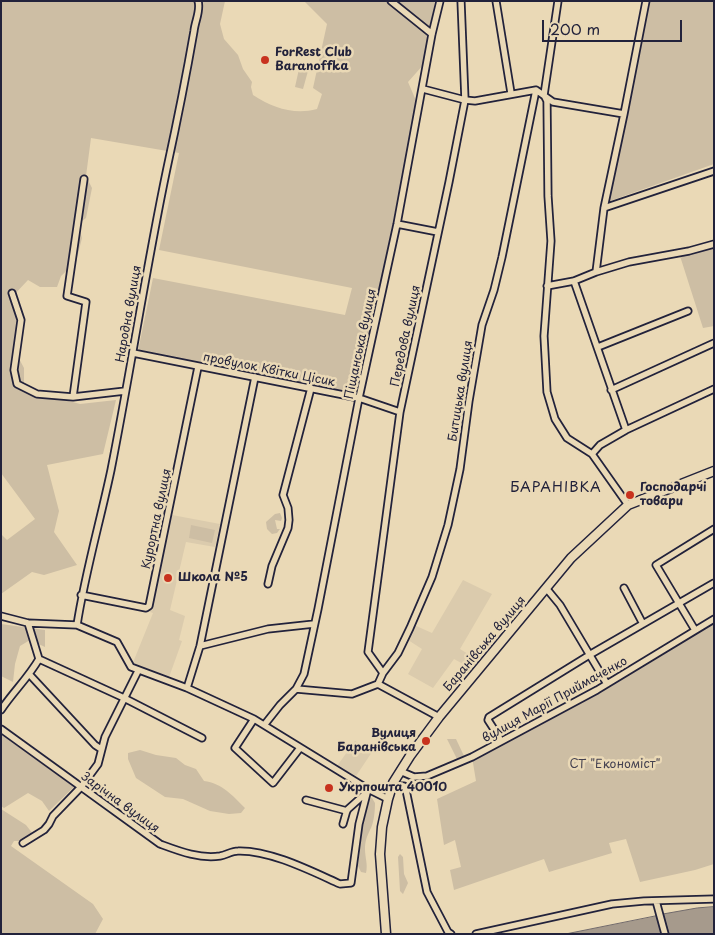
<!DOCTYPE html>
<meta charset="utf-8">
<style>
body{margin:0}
#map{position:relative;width:715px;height:935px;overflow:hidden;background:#ead9b6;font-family:"Playpen Sans",sans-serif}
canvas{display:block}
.frame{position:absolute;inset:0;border:2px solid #22223b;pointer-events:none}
.scale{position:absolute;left:542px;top:20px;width:140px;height:22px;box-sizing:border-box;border:2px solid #22223b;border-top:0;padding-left:6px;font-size:15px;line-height:18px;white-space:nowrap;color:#22223b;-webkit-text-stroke:4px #ead9b6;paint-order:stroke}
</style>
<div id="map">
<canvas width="715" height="935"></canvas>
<div class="frame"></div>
<div class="scale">200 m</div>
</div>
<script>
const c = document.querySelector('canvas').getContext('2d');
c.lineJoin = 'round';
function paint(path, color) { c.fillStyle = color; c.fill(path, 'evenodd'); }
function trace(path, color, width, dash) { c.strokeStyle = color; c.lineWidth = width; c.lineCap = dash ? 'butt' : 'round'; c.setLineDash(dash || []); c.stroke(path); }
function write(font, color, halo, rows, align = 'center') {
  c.font = font + ' "Playpen Sans",sans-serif'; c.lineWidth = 5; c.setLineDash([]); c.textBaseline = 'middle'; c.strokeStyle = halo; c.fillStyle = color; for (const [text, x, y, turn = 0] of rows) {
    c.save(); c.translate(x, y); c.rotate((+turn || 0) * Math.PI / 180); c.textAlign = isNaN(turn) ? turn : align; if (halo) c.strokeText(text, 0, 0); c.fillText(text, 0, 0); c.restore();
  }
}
const built = new Path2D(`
 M172,515L220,524L215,547L186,542L170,610L185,616L179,640L182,641L168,680L132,665L153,613L150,612Z
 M463,580L492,594L460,649L481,662L474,670L454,659L433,688L408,674L422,649L408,640L414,625L432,633Z
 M355,741L372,752L356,776L337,766Z`);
const green = new Path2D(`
 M1,1H225L220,24L224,39L238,55L243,69L252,82L251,87L253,95C273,108 294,115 317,109L322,94L313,88L327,24L304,1H435L424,64L408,82L417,103L387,251L358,386L350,393L138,351L153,278L345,315L352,288L159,250L179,153L91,138L86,176L92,188L86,218L78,224L82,238L76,262L61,276L57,287H40L28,280L12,297L20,321L16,353L24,368V389L80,404L116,400L103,454L47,465L59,511L54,532L77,565L44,575L32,572L1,594V534L7,540L35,519L1,473Z
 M648,1H714V164L607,202Z
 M299,69L308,71L303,89L295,87Z
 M714,246V326L703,328L680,256Z
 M280,513L282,518L281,521L275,520L277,529H280L277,533L272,534L267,529L266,522L275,514Z
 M191,525L215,530L212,543L189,538Z
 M714,619V864L695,870L640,882L626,839L609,843L612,853L549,872L544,859L454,890L450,870L461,867L455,840L444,845L437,799L476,781L472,757L521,732Z
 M1,624L45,630V647L30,640L20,646L15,664L13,682L1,676Z
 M1,733L74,787L49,811L42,801L28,793L4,808L1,806Z
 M447,739H456L464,756L457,759Z
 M140,750L156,755L176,758L185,765L196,769L204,781C222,783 233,796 245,808L241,813L229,814L210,811L183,799L165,797L136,778L128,759V753Z
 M368,797L372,798L375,803C375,811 374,823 370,830C367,836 365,841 365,849C365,858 368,864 366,873L361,872L358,866L364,814Z
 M1,809L26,825L33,834L22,841H14L11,846L93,904L103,919L95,934H1Z
 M400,854L403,857L404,874L408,883L403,894L400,891L398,857Z`);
const water = new Path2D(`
 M714,907V934H669L663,914L697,908Z
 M657,916L662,934H566Z`);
const minor = new Path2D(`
 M391,1L432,34
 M496,1L511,93
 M558,1L544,95L547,101L548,196L551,241L544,336L547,392L555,419L567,438L592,454L628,505
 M423,89L465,100L475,101L536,90L553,102L624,114
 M604,208L714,171
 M397,224L438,232
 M596,272L604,208L624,114L646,1
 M574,281L626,430
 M547,286L574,281L596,272L629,262L689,251L714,244
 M12,293L21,320L14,370L17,384L37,394L73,397L125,391
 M598,347L688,311
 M133,353L359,398L400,412
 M611,390L714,343
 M73,397L86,302L67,296L84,179
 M592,454L600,445L626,430L714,389
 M268,584L272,566L288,528L289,520L288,508L283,495L311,388
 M546,588L560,605L607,684
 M624,588L643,624
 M81,595L146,608L149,606L198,367
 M1,616L28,623L77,625L117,642L131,667L187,688L254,719L368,789L388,799
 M77,625C85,573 100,522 111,470C131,369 146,268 167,168C177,122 186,77 194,31C195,21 201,10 198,1
 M695,630L656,565L714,529
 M200,646L268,629L314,624
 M39,659L124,698L202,738
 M383,673L368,652L400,412L449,182L465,100L461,1
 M30,675L95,745L101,749
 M378,684L383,673L398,653L410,628L432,577L448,525L460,469L469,401L482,325L494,290L502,257L536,90
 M187,688L200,646L255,377
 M296,689L304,674L318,609L359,398L397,224L432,34L440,1
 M1,710C13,692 28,678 39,659L28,623
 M254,719L235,748L273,783L300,748
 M265,724L280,705L296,689L352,694L378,684L439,717
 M1,729L160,844C179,851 199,859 220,856C226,855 232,851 238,851C270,850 311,871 340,884L351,883L359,824L368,789
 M500,742L499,737L488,720L489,717L591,654L714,583
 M400,771L414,777L427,776L472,757L597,690L714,619
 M391,789L396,786H404L406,790L427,892L448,932L451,934
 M306,800L347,811
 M343,824L347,810L366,793
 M23,843L44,830L49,824L53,816L81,787L98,764L105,737L138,671
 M656,901L665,934
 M476,934L612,904L644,901L714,899`);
const secondary = new Path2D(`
 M386,934L380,854L382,827L388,799L393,783L410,756L439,717L571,558L628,505L714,471`);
const markers = [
 [265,60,5,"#c8321e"],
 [630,495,5,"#c8321e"],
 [168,578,5,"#c8321e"],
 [426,741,5,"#c8321e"],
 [329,788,5,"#c8321e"]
];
const poiNames = [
 ["ForRest Club",275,53],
 ["Baranoffka",275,67],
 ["Господарчі",640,488],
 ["товари",640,502],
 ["Школа №5",178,578],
 ["Вулиця",416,734,"right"],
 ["Баранівська",416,748,"right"],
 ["Укрпошта 40010",339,788]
];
const streetNames = [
 ["Народна вулиця",129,314,-80],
 ["Передова вулиця",406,336,-78],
 ["Піщанська вулиця",361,344,-78],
 ["провулок Квітки Цісик",269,370,11],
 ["Битицька вулиця",461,391,-81],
 ["Курортна вулиця",157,519,-78],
 ["Баранівська вулиця",485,644,-50],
 ["вулиця Марії Приймаченко",555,700,-29],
 ["Зарічна вулиця",120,803,36]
];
const parkNames = [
 ["СТ \"Економіст\"",615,765]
];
const neighbourhoodNames = [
 ["БАРАНІВКА",556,488]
];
paint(built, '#dbcbad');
paint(green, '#cdbea4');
paint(water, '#a69a8c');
trace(water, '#716a6c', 1);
trace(minor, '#22223b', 9);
trace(secondary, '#22223b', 11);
trace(minor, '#ead9b6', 5.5);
trace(secondary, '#ead9b6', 8);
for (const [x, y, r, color] of markers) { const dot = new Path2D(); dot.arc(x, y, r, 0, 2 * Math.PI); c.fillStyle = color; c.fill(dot); trace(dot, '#ead9b6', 2); }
write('bold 12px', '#22223b', '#ead9b6', poiNames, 'left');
write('12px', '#22223b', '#ead9b6', streetNames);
write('12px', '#444150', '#ead9b6', parkNames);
c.letterSpacing = '1px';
write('14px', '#22223b', '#ead9b6', neighbourhoodNames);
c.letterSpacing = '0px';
</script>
